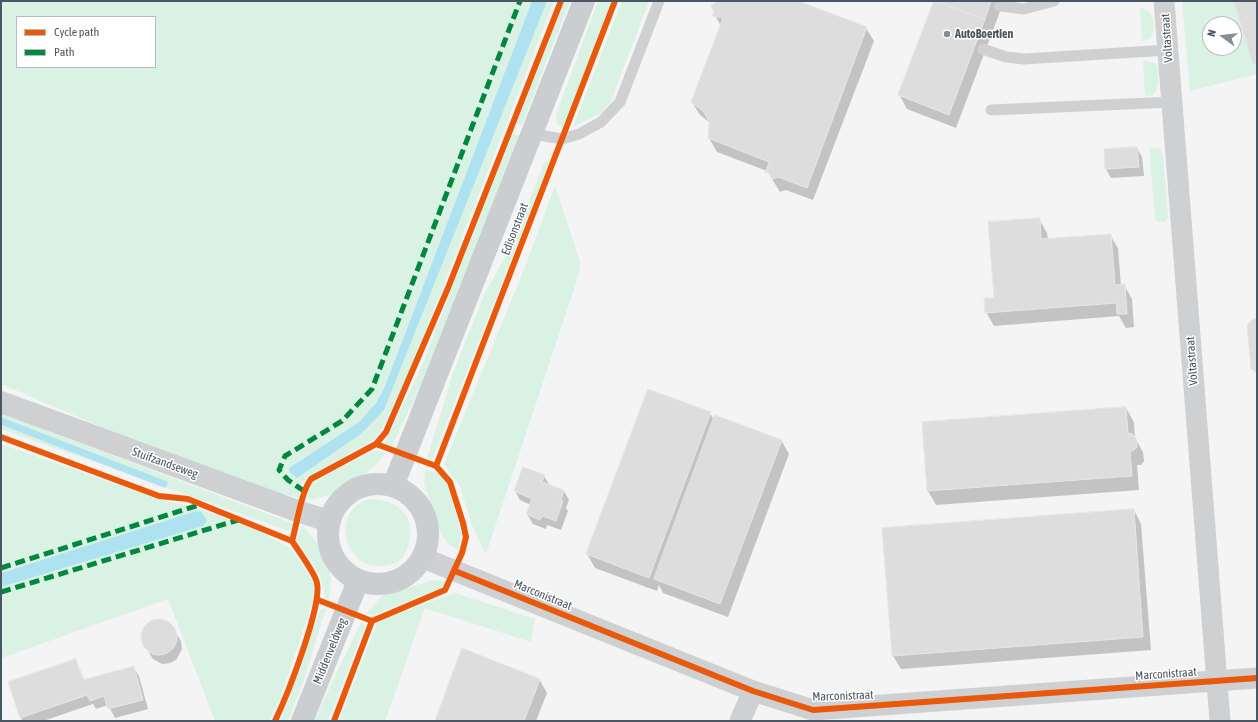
<!DOCTYPE html>
<style>
body{margin:0}
#map{position:relative;width:1258px;height:722px;overflow:hidden;background:#f4f4f4;font-family:"Asap Condensed",sans-serif}
canvas{display:block}
.frame{position:absolute;inset:0;border:2px solid #4a5661;pointer-events:none}
.legend{position:absolute;left:16px;top:16px;width:140px;height:52px;box-sizing:border-box;background:#fff;border:1px solid #b7bbc0;margin:0;padding:5px 7px;list-style:none;font-size:12px;color:#4a5661}
.legend li{display:flex;align-items:center;gap:8px;height:20px}
.legend b{width:20px;border:1px solid #b7bbc0}
.north{position:absolute;left:1202px;top:16px;width:40px;height:40px;box-sizing:border-box;background:#fff;border:1px solid #b7bbc0;border-radius:50%;rotate:285deg;font-size:11px;font-weight:700;line-height:16px;text-align:center;color:#4a5661}
.north::after{content:'';display:block;margin:auto;width:14px;height:18px;background:#868d94;clip-path:polygon(50% 0,100% 100%,50% 72%,0 100%)}
</style>
<div id="map">
<canvas width="1258" height="722"></canvas>
<div class="frame"></div>
<ul class="legend">
<li><b style="height:5px;background:#e8590c"></b>Cycle path</li>
<li><b style="height:5px;background:#00873e"></b>Path</li>
</ul>
<div class="north">N</div>
</div>
<script>
const c = document.querySelector('canvas').getContext('2d');
c.lineJoin = 'round';
function paint(path, color) { c.fillStyle = color; c.fill(path, 'evenodd'); }
function trace(path, color, width, dash) { c.strokeStyle = color; c.lineWidth = width; c.lineCap = dash ? 'butt' : 'round'; c.setLineDash(dash || []); c.stroke(path); }
function write(font, color, halo, rows, align = 'center') {
  c.font = font + ' "Asap Condensed",sans-serif'; c.lineWidth = 3; c.setLineDash([]); c.textBaseline = 'middle'; c.strokeStyle = halo; c.fillStyle = color; for (const [text, x, y, turn = 0] of rows) {
    c.save(); c.translate(x, y); c.rotate((+turn || 0) * Math.PI / 180); c.textAlign = isNaN(turn) ? turn : align; if (halo) c.strokeText(text, 0, 0); c.fillText(text, 0, 0); c.restore();
  }
}
const green = new Path2D(`
 M1,1H532L385,386L376,403L359,422L289,468L297,478L361,434L384,409L544,1H554L416,356L386,423L375,439L308,477L299,486L300,498L248,486L176,459L1,384ZM17,17H155V67H17Z
 M564,1H570L522,125L517,123Z
 M598,1H613L564,130L557,124L556,115Z
 M622,1H649L611,101L601,113L573,127Z
 M1182,1H1234L1253,64L1257,63V74L1190,91ZM1210,24H1234V48H1210Z
 M1140,8C1155,9 1157,29 1150,39L1142,41Z
 M1143,61L1156,63C1159,73 1160,87 1153,95L1145,96Z
 M512,133L520,136L429,369L392,445L384,444L421,368Z
 M1149,147L1160,149L1163,155L1168,217L1166,221L1158,222L1155,219Z
 M551,158L432,460L427,459L452,376L485,293L509,250L544,164Z
 M555,186L580,262L579,274L486,554L471,523L460,486L444,464L525,267Z
 M1,413L294,524L292,532L1,429Z
 M1,444L165,501L188,505L259,531L290,548L314,583L312,604L280,698L269,721H215L168,599L1,658V587L203,526L196,511L1,573Z
 M375,450L386,453L372,469L331,495L309,500L308,491L317,480Z
 M425,469L444,475L462,534L458,550L448,544L441,534L424,484Z
 M369,499C406,500 420,524 404,556C401,561 394,564 388,565C344,575 329,511 369,499Z
 M302,526C316,539 329,559 331,580C331,586 329,593 329,598H325L320,575L297,540Z
 M433,580L447,582L439,589L373,615L366,614L382,596Z
 M455,593L535,619L531,642L425,608L385,721H339L376,626L382,619Z
 M326,608L303,683L288,721H281L320,610Z
 M361,622L365,626L328,721H314Z`);
const water = new Path2D(`
 M532,1H547L384,410L361,434L297,478L290,473L289,468L359,422L376,403L385,386Z
 M196,511L202,512L207,521L203,526L1,587V573Z`);
const shadow = new Path2D(`
 M719,1H795L866,28L874,41L813,200L786,190L780,192L767,171L717,152L709,138L710,123L700,115L692,102L721,26L714,14Z
 M935,1H1004L956,128L907,109L900,96Z
 M1137,148L1142,157L1144,176L1111,178L1106,169Z
 M1039,219L1047,233L1048,239L1110,235L1118,248L1121,286L1124,285L1132,299L1134,327L1126,328L1119,316L994,326L986,312Z
 M1126,408L1134,422L1135,438L1143,452L1144,461L1141,465H1137L1139,490L936,505L928,491L923,423Z
 M710,413L714,420L781,440L789,454L728,617L663,593L659,585L657,591L595,568L587,554Z
 M544,476L550,486L564,491L569,500L566,508L568,511L561,530L547,525L546,529L533,524L527,514L531,505L520,500L515,491Z
 M1134,510L1141,524L1151,650L901,669L893,656Z
 M154,620H161L172,626L181,641L182,649L176,660L170,663L162,664L153,659L142,642V636L148,623Z
 M76,660L84,680L133,667L139,676L148,709L115,718L108,705L96,709L93,704L43,721H23L21,718Z
 M539,679L547,693L536,721H436Z`);
const stream = new Path2D(`
 M1,421L164,484`);
const building = new Path2D(`
 M718,1H798L867,27L807,188L778,177L772,179L769,173L764,172L766,171L769,162L708,138L709,122L704,112L691,102L723,18L712,16L714,12L711,6Z
 M934,1L985,19L949,115L898,95Z
 M938,1H991L985,19Z
 M1234,1H1257V63L1253,64Z
 M1137,147L1139,167L1105,169L1104,149Z
 M1040,218L1041,239L1111,234L1115,285L1125,284L1127,314H1117L1116,303L985,313L984,298H994L988,222Z
 M1257,318V373L1251,369L1247,325L1253,319Z
 M648,389L711,412L649,578L586,554Z
 M1126,407L1128,434L1131,433L1136,438L1137,447L1133,451H1130L1132,476L927,491L922,422Z
 M715,415L782,440L720,604L654,579Z
 M523,467L545,475L542,482L564,490L561,500L563,501L556,521L542,516L540,520L526,514L532,499L514,491Z
 M1134,509L1143,637L892,656L882,528Z
 M141 637a18 18 0 1 1 36 0a18 18 0 1 1-36 0Z
 M462,648L540,679L524,721H435Z
 M76,659L83,680L134,666L143,700L108,709L104,696L90,701L87,695L20,718L8,682Z`);
const service = new Path2D(`
 M1000,6L1024,9L1054,1
 M983,49L1006,57L1024,59L1168,50
 M991,110L1172,102
 M533,134L562,139L579,134L601,122L620,102L659,1`);
const minor = new Path2D(`
 M1164,1L1220,721
 M423,558L753,691L813,710L1257,678
 M740,721L753,691`);
const tertiary = new Path2D(`
 M1,402L300,512L329,521`);
const primary = new Path2D(`
 M328 534a50 50 0 1 1 100 0a50 50 0 1 1-100 0Z
 M393,486L584,1
 M302,721L358,581`);
const quiet = new Path2D(`
 M304,491L288,480L279,470L285,456L342,421L372,389L520,1
 M1,568L202,504
 M1,592L238,520`);
const cycleway = new Path2D(`
 M1,437L159,496L188,499L292,541
 M436,466L615,1
 M455,571L753,691L813,710L1257,678
 M318,600L372,621L445,590L462,553L466,537L463,523L450,482L436,466L376,444
 M275,721C287,696 322,607 317,583C316,575 298,550 292,541C297,524 301,492 311,479L376,444L386,432L448,288L561,1
 M334,721L372,621`);
const markers = [
 [947,34,4,"#868d94"]
];
const poiNames = [
 ["AutoBoertien",955,34]
];
const streetNames = [
 ["Voltastraat",1167,38,-94],
 ["Edisonstraat",515,229,-69],
 ["Voltastraat",1192,361,-94],
 ["Stuifzandseweg",165,463,20],
 ["Marconistraat",543,595,22],
 ["Middenveldweg",330,651,-68],
 ["Marconistraat",1166,674,-4],
 ["Marconistraat",843,696,-2]
];
paint(green, '#d9f2e3');
paint(water, '#aee2f0');
paint(shadow, '#0003');
trace(stream, '#aee2f0', 7);
paint(building, '#ddddde');
trace(building, '#e5e6e7', 1);
trace(service, '#ced0d2', 11);
trace(minor, '#ced0d2', 21);
trace(tertiary, '#ced0d2', 22);
trace(primary, '#caced1', 22);
trace(quiet, '#00873e', 5, [10, 5]);
trace(cycleway, '#e8590c', 6);
for (const [x, y, r, color] of markers) { const dot = new Path2D(); dot.arc(x, y, r, 0, 2 * Math.PI); c.fillStyle = color; c.fill(dot); trace(dot, '#fff', 1.5); }
write('bold 12px', '#4a5661', '#fff', poiNames, 'left');
write('12px', '#4a5661', '#fff', streetNames);
</script>
